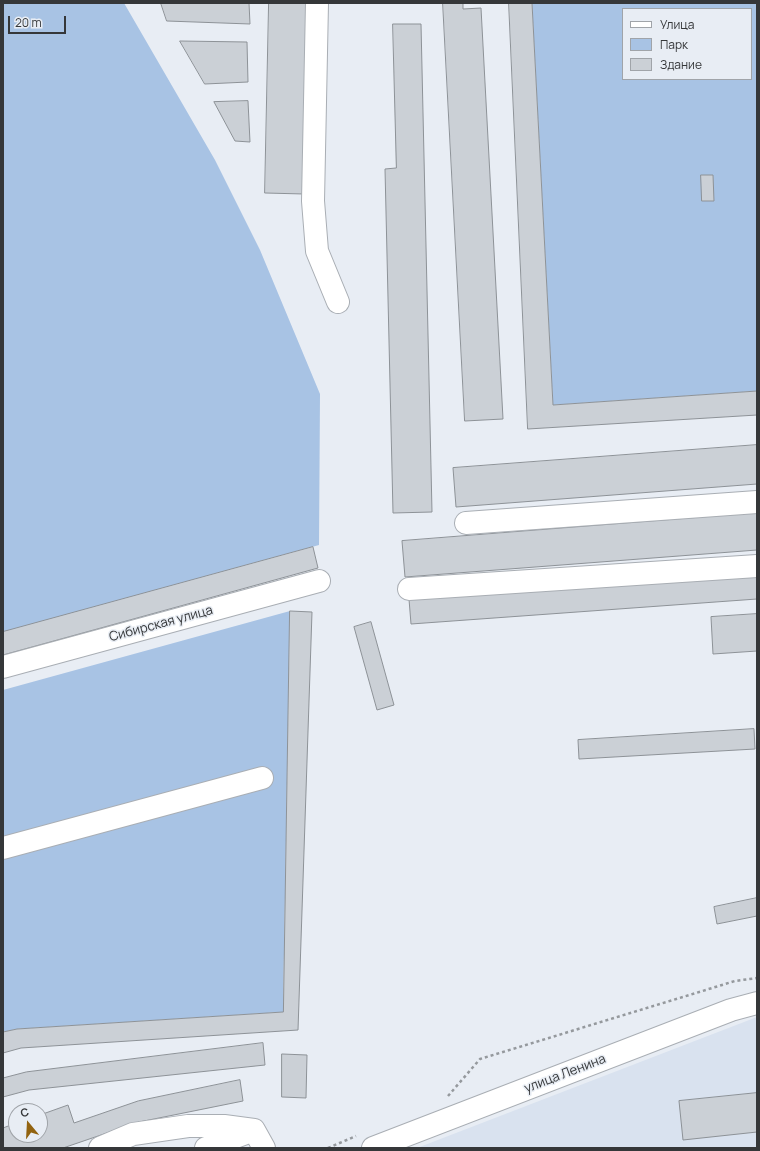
<!DOCTYPE html>
<meta charset="utf-8">
<style>
body{margin:0}
#map{position:relative;width:760px;height:1151px;overflow:hidden;background:#e8edf4;font-family:Manrope,sans-serif}
canvas{display:block}
.frame{position:absolute;inset:0;border:4px solid #353739;pointer-events:none}
.legend{position:absolute;left:622px;top:8px;width:130px;height:72px;box-sizing:border-box;background:#e8edf4;border:1px solid #a0a4a9;margin:0;padding:5px 7px;list-style:none;font-size:12px;color:#353739}
.legend li{display:flex;align-items:center;gap:8px;height:20px}
.legend b{width:20px;border:1px solid #a0a4a9}
.north{position:absolute;left:8px;top:1103px;width:40px;height:40px;box-sizing:border-box;background:#e8edf4;border:1px solid #a0a4a9;border-radius:50%;rotate:342deg;font-size:11px;font-weight:700;line-height:16px;text-align:center;color:#353739}
.north::after{content:'';display:block;margin:auto;width:14px;height:18px;background:#926310;clip-path:polygon(50% 0,100% 100%,50% 72%,0 100%)}
.scale{position:absolute;left:8px;top:16px;width:58px;height:18px;box-sizing:border-box;border:2px solid #353739;border-top:0;padding-left:5px;font-size:12px;line-height:14px;white-space:nowrap;color:#353739;-webkit-text-stroke:3px #e8edf4;paint-order:stroke}
</style>
<div id="map">
<canvas width="760" height="1151"></canvas>
<div class="frame"></div>
<ul class="legend">
<li><b style="height:5px;background:#fff"></b>Улица</li>
<li><b style="height:11px;background:#a8c3e4"></b>Парк</li>
<li><b style="height:11px;background:#cbd0d6"></b>Здание</li>
</ul>
<div class="north">С</div>
<div class="scale">20 m</div>
</div>
<script>
const c = document.querySelector('canvas').getContext('2d');
c.lineJoin = 'round';
function paint(path, color) { c.fillStyle = color; c.fill(path, 'evenodd'); }
function trace(path, color, width, dash) { c.strokeStyle = color; c.lineWidth = width; c.lineCap = dash ? 'butt' : 'round'; c.setLineDash(dash || []); c.stroke(path); }
function write(font, color, halo, rows, align = 'center') {
  c.font = font + ' Manrope,sans-serif'; c.lineWidth = 3; c.setLineDash([]); c.textBaseline = 'middle'; c.strokeStyle = halo; c.fillStyle = color; for (const [text, x, y, turn = 0] of rows) {
    c.save(); c.translate(x, y); c.rotate((+turn || 0) * Math.PI / 180); c.textAlign = isNaN(turn) ? turn : align; if (halo) c.strokeText(text, 0, 0); c.fillText(text, 0, 0); c.restore();
  }
}
const built = new Path2D(`
 M757,1017V1148H417Z`);
const green = new Path2D(`
 M3,3H124L215,160L260,250L320,394L319,545L3,632Z
 M532,3H757V391L553,405ZM623,9H751V79H623Z
 M290,611L283,1012L17,1029L3,1032V690Z`);
const building = new Path2D(`
 M161,3H249L250,24L167,21Z
 M269,3H308L304,194L265,193Z
 M443,3H463V9L481,8L503,419L465,421Z
 M509,3H532L553,405L757,391V415L528,429Z
 M393,24H421L432,512L393,513L385,169L396,168Z
 M180,41L247,42L248,82L205,84Z
 M248,101L250,142L235,141L214,102Z
 M701,175H713L714,201H702Z
 M757,445V484L456,507L453,468Z
 M757,513V550L405,577L402,541Z
 M313,547L318,568L3,655V632Z
 M757,574V599L411,624L409,599Z
 M290,611L312,612L298,1030L21,1048L3,1053V1032L17,1029L283,1012Z
 M757,614V651L713,654L711,617Z
 M371,622L394,705L377,710L354,627Z
 M754,729L755,749L579,759L578,740Z
 M757,898V916L717,924L714,907Z
 M263,1043L265,1065L29,1090L3,1097V1078L26,1072Z
 M282,1054L307,1055L306,1098L282,1097Z
 M240,1080L243,1101L139,1122L63,1148H3V1128L16,1123V1135H40V1115L68,1105L74,1123L138,1101Z
 M757,1093V1132L683,1140L679,1101Z`);
const path = new Path2D(`
 M448,1096L480,1059L735,981L757,978
 M328,1148L356,1136`);
const minor = new Path2D(`
 M317,3L313,201L317,251L338,302
 M466,523L757,502
 M409,589L757,566
 M3,667L319,581
 M3,848L262,778
 M100,1148L133,1134L188,1126H224L254,1130
 M206,1148L254,1130L264,1148`);
const major = new Path2D(`
 M373,1148L731,1010L757,1003`);
const streetNames = [
 ["Сибирская улица",161,624,-15],
 ["улица Ленина",565,1074,-21]
];
paint(built, '#d9e2ef');
paint(green, '#a8c3e4');
paint(building, '#cbd0d6');
trace(building, '#8d9297', 1);
trace(minor, '#a9aeb4', 24);
trace(major, '#a9aeb4', 24);
trace(path, '#95999d', 2.5, [3, 3]);
trace(minor, '#fff', 22);
trace(major, '#fff', 22);
write('13px', '#353739', '#e8edf4', streetNames);
</script>
